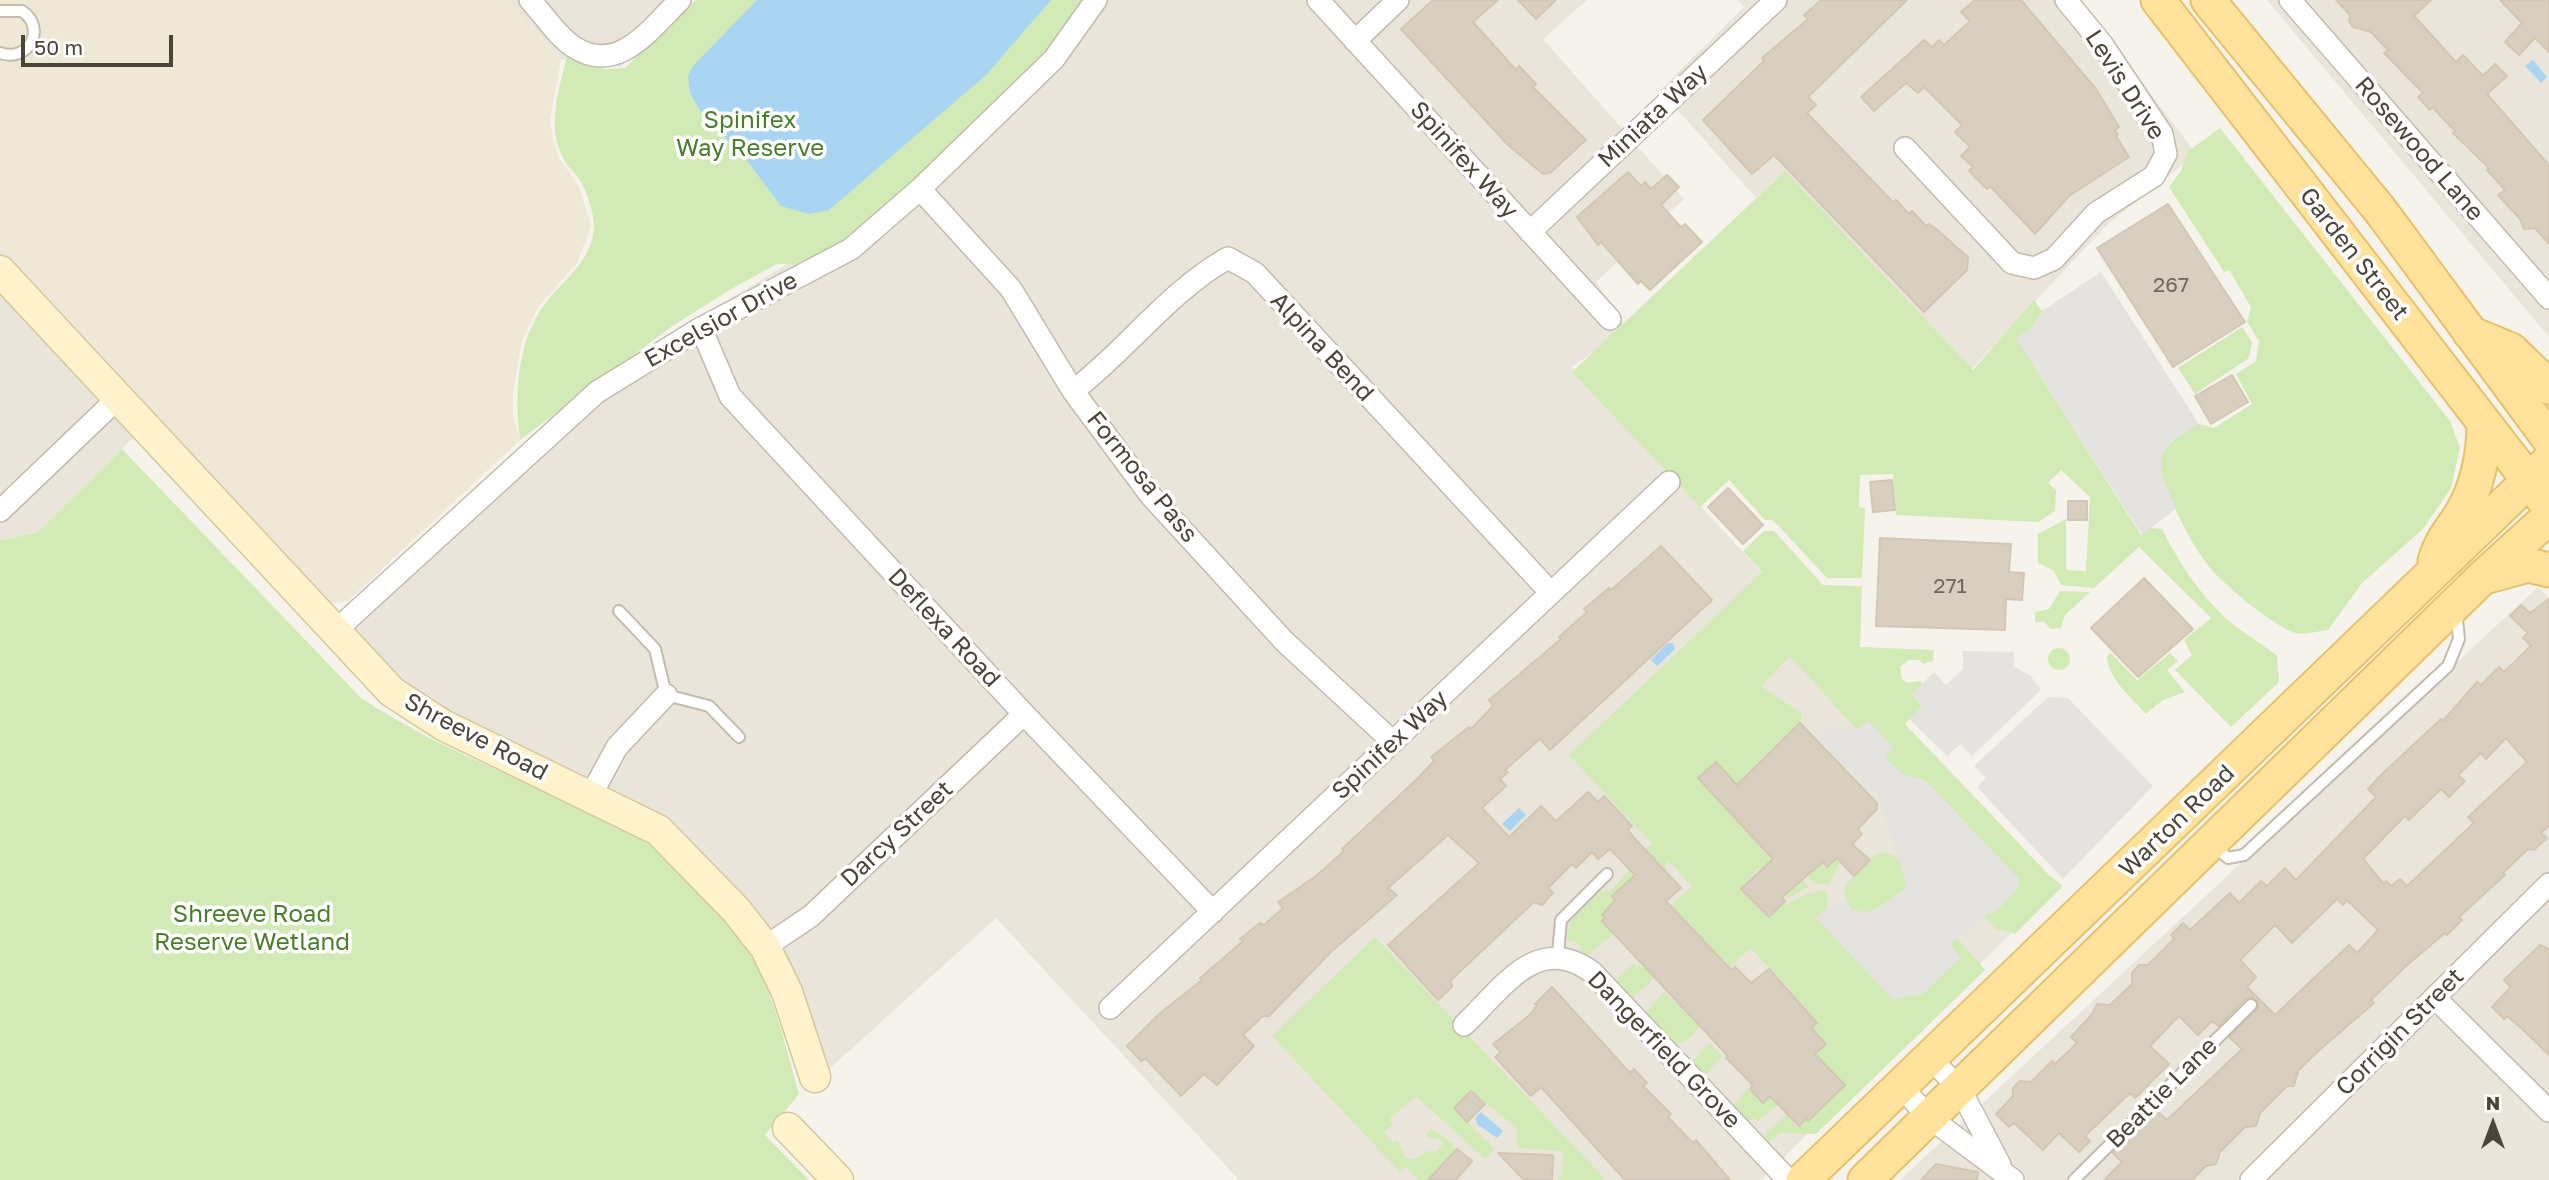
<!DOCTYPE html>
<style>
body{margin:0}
#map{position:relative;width:2549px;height:1180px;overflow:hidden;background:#f6f3ec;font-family:"Golos Text",sans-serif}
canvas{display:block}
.north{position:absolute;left:2458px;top:1089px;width:70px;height:70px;-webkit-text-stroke:5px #fff;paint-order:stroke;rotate:0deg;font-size:19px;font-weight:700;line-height:28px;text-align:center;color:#4b4439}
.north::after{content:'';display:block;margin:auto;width:24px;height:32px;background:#4b4439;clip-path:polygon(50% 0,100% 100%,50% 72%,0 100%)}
.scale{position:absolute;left:21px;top:35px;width:152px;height:32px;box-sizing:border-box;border:4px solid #4b4439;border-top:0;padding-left:9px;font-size:21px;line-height:24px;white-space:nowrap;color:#4b4439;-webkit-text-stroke:5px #fff;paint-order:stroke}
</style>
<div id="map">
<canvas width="2549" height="1180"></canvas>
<div class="north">N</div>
<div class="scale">50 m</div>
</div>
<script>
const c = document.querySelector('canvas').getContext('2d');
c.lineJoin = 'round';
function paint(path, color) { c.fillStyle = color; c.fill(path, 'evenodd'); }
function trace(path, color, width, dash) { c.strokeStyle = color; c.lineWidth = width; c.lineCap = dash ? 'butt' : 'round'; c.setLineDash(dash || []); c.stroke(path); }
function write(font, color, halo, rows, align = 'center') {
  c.font = font + ' "Golos Text",sans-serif'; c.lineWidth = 7; c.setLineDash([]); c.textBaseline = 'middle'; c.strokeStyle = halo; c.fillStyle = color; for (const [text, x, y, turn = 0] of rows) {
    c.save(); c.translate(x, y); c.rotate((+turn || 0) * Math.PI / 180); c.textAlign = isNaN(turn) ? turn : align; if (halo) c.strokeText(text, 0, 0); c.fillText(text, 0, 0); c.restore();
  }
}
const residential = new Path2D(`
 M507,0H692L620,67L561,59Z
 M1078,0H1587L1543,39L1684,199L1596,282L1627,328L1572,367L2055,890L1761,1180H1239L996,918L807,1089L751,943L654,845L451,743L321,633L583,388L814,248Z
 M1738,0H2081L2196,154L2108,224L1965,376L1779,176L1756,198L1660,90L1744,7Z
 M2267,0H2549V337Z
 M0,245L156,415L37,533L0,540Z
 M2538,587L2549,599V1180H1900Z`);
const education = new Path2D(`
 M0,0H507L561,59L550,121L553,139L559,158L579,186L591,226L577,263L538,307L522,341L513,392V417L520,440L348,601L329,603L0,245Z`);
const green = new Path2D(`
 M696,0H1088L1051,55L840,248L794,264H777L726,292L671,327L520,440C515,396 516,350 540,311C558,282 591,266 594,228C595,217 587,191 581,182C576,173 566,166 562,156C547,125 559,88 567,57L605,69L625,68Z
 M2220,128L2450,421L2460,448L2451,488L2423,529L2362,583L2328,630C2319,631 2305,635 2296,633C2276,628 2221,583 2208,565C2194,548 2156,480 2161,459C2164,442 2185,432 2199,424L2214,428L2252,404L2236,374L2256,361L2259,341L2247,322L2251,307L2229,270L2224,272L2169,187L2181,171L2187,152Z
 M1785,171L1973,370L2034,300L2042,311L2034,326L2017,339L2141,535L2150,528L2162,529C2180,564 2199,594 2229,621C2244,634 2262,643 2277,656L2279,682L2231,727L2175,670L2192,655L2184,640L2211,618L2139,547L2094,588L2061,585L2054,571L2038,563V534L2066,519V570L2086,571L2090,497L2061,470L2048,483L2056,490L2055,511L2038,522L1896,515L1893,474L1860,475L1859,507L1865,508L1862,578H1827L1773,520H1765L1729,480L1700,507L1572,372Z
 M2242,327L2252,342L2249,358L2195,394L2178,368Z
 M122,449L361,698C448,756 549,787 640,839C664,852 732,926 747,950C775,993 785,1046 799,1094L765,1135L809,1180H0V540L37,533Z
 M1764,531H1774L1823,585L1862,586L1860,647L1934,650L1933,661L1923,664L1919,660H1909L1900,667L1902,679L1907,683L1920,681L1923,684L1912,694L1922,706L1905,724L2048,874L2063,886L2015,934L2001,929L1998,931L1984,917L1985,914L2018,878L1934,789C1924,780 1916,780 1905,775C1884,765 1877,741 1869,721L1856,729L1790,656L1761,686L1802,714L1800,723L1737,785L1808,887L1787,899L1759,868L1742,889L1769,917L1785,901L1788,904L1806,894L1827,890V908L1816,917L1892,999L1923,994L1960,958L1951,945L1954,940L1958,939L1985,970L1816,1134L1780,1133L1768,1143L1764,1135L1787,1114L1797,1128L1845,1085L1822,1061L1775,1101L1778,1105L1758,1121L1754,1118L1748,1122L1733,1106L1749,1087L1763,1103L1826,1044L1811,1028L1817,1022L1783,998L1791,990L1750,948L1697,997L1705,1021L1687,1040L1675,1046L1646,1013L1663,992L1681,1006L1725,964L1701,938L1631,998L1617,983L1618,977L1633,964L1655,972L1697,933L1674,909L1662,919L1660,916L1692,886L1668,860L1665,871H1632L1637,877L1612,896L1615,900L1602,914L1618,930L1588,955L1580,951L1582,948L1574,941L1570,943C1560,921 1590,903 1604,890L1610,892L1652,843L1569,755L1762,572L1743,551Z
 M2060,591L2090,592L2065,615L2061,628L2051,629L2044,622H2035V612L2049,609Z
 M2048 659a11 11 0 1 1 22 0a11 11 0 1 1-22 0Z
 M2111,653L2137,680L2170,653L2178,661L2167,670L2185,692L2163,700L2146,714C2132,698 2108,679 2107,656Z
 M1881,853C1900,853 1909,870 1905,888C1885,903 1843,939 1845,885L1871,861L1870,858Z
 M1837,858L1840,862L1829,884H1816L1808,878L1820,859L1827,867Z
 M1375,937L1606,1180H1557L1562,1174L1563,1151L1517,1148V1128L1471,1091L1454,1108L1494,1149L1485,1159L1416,1096L1390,1118L1392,1124L1384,1133L1393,1143L1398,1141L1404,1157L1413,1160L1428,1151H1437L1442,1145L1440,1138L1430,1139L1426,1135L1432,1129L1454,1144L1452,1147L1455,1151L1428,1180H1418L1406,1167L1400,1172L1272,1036Z
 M1710,1043L1722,1056L1704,1076L1692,1062Z`);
const parking = new Path2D(`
 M2101,272L2199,424L2171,441L2161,458V473L2176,509L2142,535L2016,338L2034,326L2042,311Z
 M1963,651L2014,652V667L2030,675L2041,690L1972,756L1960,744L1947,756L1909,719L1922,706L1912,694L1934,672L1946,685L1963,669Z
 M2048,697L2068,698L2153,786L2063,879L1977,787L1986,778L1974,766Z
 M1868,721L1894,747L1885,758L1903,774L1924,780L1934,789L2018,878L2020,886L1995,913L1985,914L1952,942L1951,945L1961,958L1922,994L1892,999L1816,918L1827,908L1846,899L1851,909L1872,914L1905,888L1906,883L1880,802L1818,738L1828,729L1858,730Z`);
const water = new Path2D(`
 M757,0H1051L986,75L829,210L809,214L781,206L748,162L701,112L690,93L688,76L694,65Z
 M2533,60L2547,77L2541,83L2525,66Z
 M1668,643H1673L1675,649L1657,666L1651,660Z
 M1519,808L1526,815L1510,831L1502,824Z
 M1481,1112L1503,1131L1497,1138L1477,1124L1476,1117Z`);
const building = new Path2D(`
 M1433,0H1498L1473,22L1516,70L1519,66L1536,84L1533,87L1586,140L1550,173L1543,174L1508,145L1401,29Z
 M1518,0H1556L1536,19Z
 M1821,0H1907L1808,97L1816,105L1807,113L1893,202L1896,200L1909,214L1912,211L1926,226L1929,224L1935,228L1968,257L1967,270L1924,312L1774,155L1752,174L1703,120L1764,61L1762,58L1808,19L1804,15Z
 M1975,0H2021L2096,89L2119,127L2115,130L2118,135L2116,136L2129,157L2069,196L2035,234L1990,186L1987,189L1969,171L1973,167L1961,156L1970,147L1955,132L1962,125L1924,87L1918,93L1906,83L1874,111L1861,97L1924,40L1932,47L1939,40L1944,45L1970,21L1961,12Z
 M2336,0H2431L2414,16L2456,62L2463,55L2483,76L2495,64L2507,76L2487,94L2549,165V244L2535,228L2524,229L2520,219L2498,195L2505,190L2487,170L2489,168L2453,133L2455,131L2432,107L2430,110L2418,97L2423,93L2384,53L2388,50L2371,32L2353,27L2349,21L2350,15Z
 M2500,0H2549V52L2535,38L2519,55L2505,42L2522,23Z
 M1628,172L1641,186L1645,182L1651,189L1667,175L1679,187L1661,205L1681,227L1685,224L1702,242L1650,290L1641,281L1638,284L1601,242L1598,245L1577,217Z
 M2168,204L2245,322L2173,367L2097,248Z
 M2232,375L2248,402L2211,424L2195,396Z
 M1892,480L1895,510L1873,512L1870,482Z
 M1728,488L1763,525L1743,544L1708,507Z
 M2068,501H2087V520H2068Z
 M1880,538L2011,544L2009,572L2024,573L2022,600L2006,599L2005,630L1876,626Z
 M1661,546L1712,600L1550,750L1540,739L1505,770L1508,772L1500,779L1506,786L1482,808L1509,837L1541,806L1556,821L1588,792L1598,802L1604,796L1632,826L1628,830L1635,839L1681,888L1666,901L1731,970L1735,967L1751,983L1769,969L1817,1023L1811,1028L1826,1044L1815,1054L1845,1085L1808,1121L1806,1119L1799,1126L1770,1096L1763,1103L1751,1090L1752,1084L1726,1058L1728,1056L1602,921L1605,918L1602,915L1615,900L1612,896L1635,875L1610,849L1598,859L1592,852L1576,868L1572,864L1548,888L1553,893L1542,905L1534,902L1451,980L1452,987L1438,1000L1388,945L1479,863L1448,835L1388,888L1397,895L1331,952L1269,1016H1263L1243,1035L1254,1046L1217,1085L1204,1074L1181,1096L1146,1059L1141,1061L1127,1046L1159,1014L1202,980L1200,978L1243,941L1240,939L1260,923L1264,925L1283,908L1278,902L1316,876L1344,851L1342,849L1418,778L1434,761L1431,757L1469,727L1471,729L1493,706L1489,700L1561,639L1559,637L1587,612L1584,609L1609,588L1611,590Z
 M2144,578L2193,629L2138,677L2091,628Z
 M2549,599V825L2541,833L2547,838L2534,850L2528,849L2503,873L2505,875L2459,917L2462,920L2447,935L2445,933L2406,966L2371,1000L2374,1003L2315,1054L2298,1071L2294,1086H2287L2260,1113L2256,1126L2245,1127L2220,1152L2216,1164L2206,1166L2192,1180H2104L2122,1162L2113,1153L2157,1111L2167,1120L2242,1049L2229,1037L2258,1008V1002L2252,997L2245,999L2218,1026L2212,1021L2198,1035L2179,1016L2150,1046L2169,1064L2135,1098L2130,1093L2085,1136L2090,1141L2079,1152L2059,1133L2043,1150L2014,1123L2009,1127L1996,1114L2013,1096V1088L2020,1081L2031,1082L2052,1061L2055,1064L2077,1043L2071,1037L2092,1014L2097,1004L2110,1005L2132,984V973L2139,965H2148L2174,939L2171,935L2183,923L2190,930L2230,893L2239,903L2261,881L2267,886L2285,868L2296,880L2376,797L2368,789L2382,774L2441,719L2443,721L2477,682L2481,685L2499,667L2504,672L2531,646L2523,638L2528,633L2510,616L2521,605L2530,613ZM2506,738L2527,762L2468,817L2474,823L2407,886L2400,879L2391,886L2386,881L2384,884L2363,859L2405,816L2409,820L2441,789L2449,797L2465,781L2458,775L2481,753L2486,759ZM2337,899L2343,905L2347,900L2378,930L2357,953L2349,945L2275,1015L2247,987L2256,977L2240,960L2275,925L2292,943Z
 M1800,723L1877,803V809L1858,829L1862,834L1852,844L1870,860L1854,876L1837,858L1827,867L1823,862L1782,897L1785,901L1769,917L1741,889L1773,859L1698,778L1716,762L1737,785Z
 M2540,945L2549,949V1055L2519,1026L2507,1016L2504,1019L2492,1007L2511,987L2504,980Z
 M1552,987L1630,1073L1634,1069L1647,1083L1643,1086L1671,1114L1668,1117L1693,1143L1696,1140L1730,1180H1625L1541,1087L1531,1096L1495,1057L1501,1052L1493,1044L1531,1014L1537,1005L1535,1004Z
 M1471,1091L1485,1104L1467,1122L1454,1108Z
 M1457,1149L1472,1161L1456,1180H1428Z
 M1498,1153L1553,1155L1552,1180H1524Z
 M1936,1164L1978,1172L1977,1180H1921Z`);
const lane = new Path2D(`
 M0,11H22C47,28 29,63 0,53
 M619,611L655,649L666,695L709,706L739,737
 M2214,846L2228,858L2244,855L2448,666L2459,639L2456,610
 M1558,955L1561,920L1607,874
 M2074,1180L2251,1005`);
const street = new Path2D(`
 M530,0C544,15 558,37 574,47C618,76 651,28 680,0
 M1318,0L1610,319
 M2290,0L2549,298
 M1355,41L1398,0
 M1905,148L2012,263L2034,268L2054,259L2096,213L2154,176L2166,154L2162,134L2102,44L2066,0
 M920,189L1011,289L1073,391L1151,496L1284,641L1393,742
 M1530,232L1776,0
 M701,328L730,396L1024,714L1213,912
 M1073,391C1127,350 1169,291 1228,258L1255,273L1551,593
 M0,511L117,399
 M334,632L597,392L701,328L851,249L920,189L1054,59L1096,0
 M591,795L617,747L666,695
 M765,947L811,916L1024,714
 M2435,998L2549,1111
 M1110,1008L1669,482
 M1464,1025C1503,988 1537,932 1592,972L1788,1180
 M1930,1058L1960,1089L2000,1165
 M1901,1087L1930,1118L2013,1180
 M2251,1180L2549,884`);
const secondary = new Path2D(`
 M0,271L392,692L443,725L658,830L736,910L765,947L787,992L815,1077
 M788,1128L838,1180`);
const primary = new Path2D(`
 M2158,0L2543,499
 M2208,0L2380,210L2549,439
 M2470,333L2511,350L2549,387
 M2435,561C2440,542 2452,529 2462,513C2478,485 2484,454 2484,423
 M2488,576L2528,565L2549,570
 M1803,1180L2549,461
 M1865,1180L2483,577L2549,517`);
const numberNames = [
 ["267",2171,285],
 ["271",1950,586]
];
const streetNames = [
 ["Levis Drive",2125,85,57],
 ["Miniata Way",1653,116,-43],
 ["Rosewood Lane",2419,149,49],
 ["Spinifex Way",1464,160,48],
 ["Garden Street",2354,254,52],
 ["Excelsior Drive",721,320,-29],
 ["Alpina Bend",1322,347,47],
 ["Formosa Pass",1142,477,51],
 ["Deflexa Road",944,628,47],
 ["Shreeve Road",476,737,28],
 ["Spinifex Way",1390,745,-43],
 ["Warton Road",2177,821,-44],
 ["Darcy Street",897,834,-43],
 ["Corrigin Street",2400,1032,-45],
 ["Dangerfield Grove",1664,1050,46],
 ["Beattie Lane",2162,1093,-45]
];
const parkNames = [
 ["Spinifex",750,120],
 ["Way Reserve",750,148],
 ["Shreeve Road",252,914],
 ["Reserve Wetland",252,942]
];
paint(residential, '#eae5da');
paint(education, '#efe8d6');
paint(green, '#d2eab5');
paint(parking, '#e5e3e0');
paint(water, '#a9d4f2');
paint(building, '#d8cfc1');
trace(building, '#d3c7b4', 2);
trace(lane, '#c2bbae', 14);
trace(street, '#c2bbae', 24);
trace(secondary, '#d6c79b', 33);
trace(primary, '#e6c16a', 37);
trace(lane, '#fff', 10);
trace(street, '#fff', 21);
trace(secondary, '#fff3cd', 30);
trace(primary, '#ffe39c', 33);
write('21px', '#6e675b', null, numberNames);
write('24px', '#4b4439', '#fff', streetNames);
write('24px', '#4a7f2a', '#fff', parkNames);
</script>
